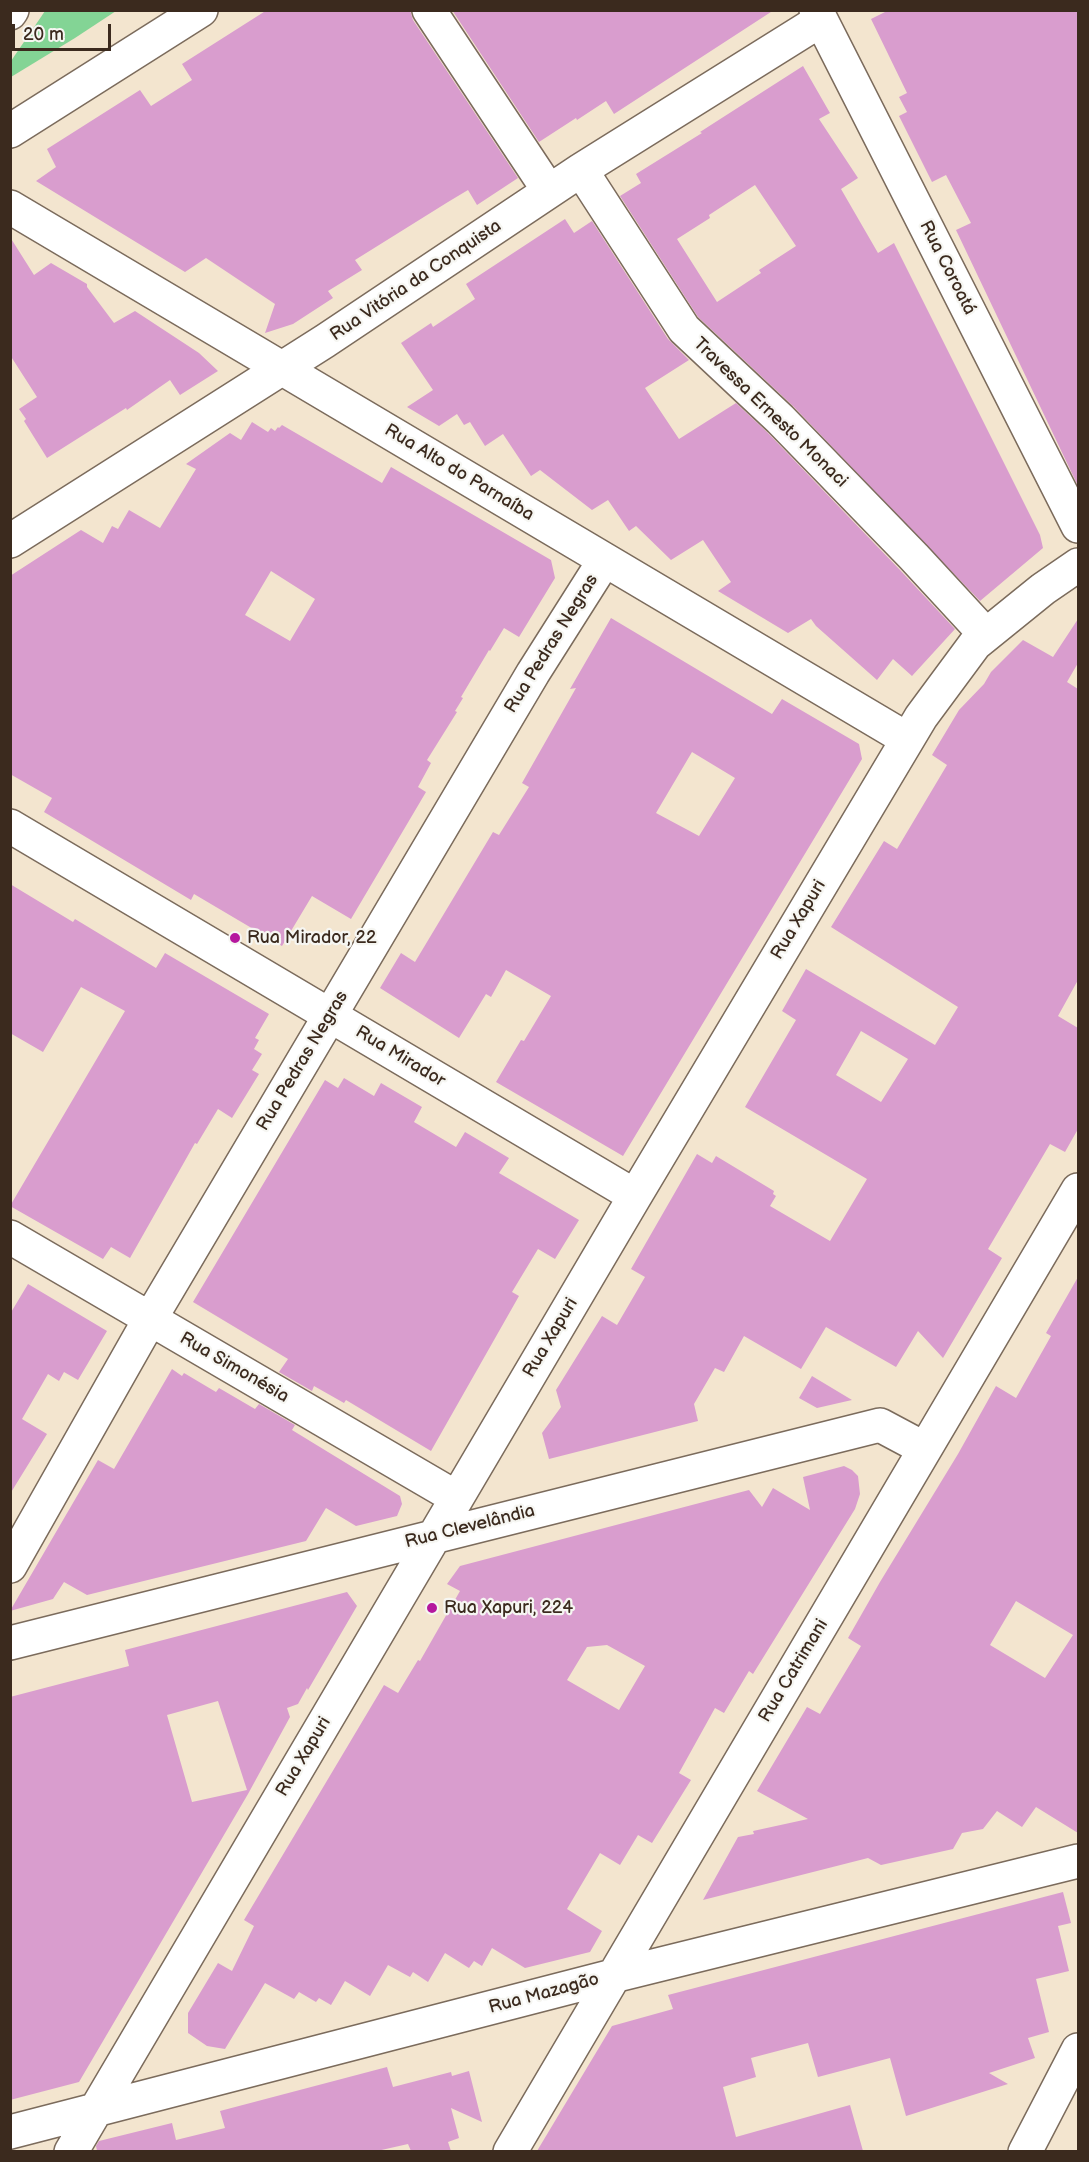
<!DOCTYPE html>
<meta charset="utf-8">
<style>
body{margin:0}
#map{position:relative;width:1089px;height:2162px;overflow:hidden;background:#f3e5cf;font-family:"Balsamiq Sans",sans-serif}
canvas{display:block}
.frame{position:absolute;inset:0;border:12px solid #3b2a1e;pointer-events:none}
.scale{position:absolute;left:12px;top:24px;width:99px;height:27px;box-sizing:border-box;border:3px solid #3b2a1e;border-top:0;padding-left:8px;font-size:18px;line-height:21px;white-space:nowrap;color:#3b2a1e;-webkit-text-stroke:4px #f6f6f2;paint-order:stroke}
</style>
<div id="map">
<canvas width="1089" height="2162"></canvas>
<div class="frame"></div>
<div class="scale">20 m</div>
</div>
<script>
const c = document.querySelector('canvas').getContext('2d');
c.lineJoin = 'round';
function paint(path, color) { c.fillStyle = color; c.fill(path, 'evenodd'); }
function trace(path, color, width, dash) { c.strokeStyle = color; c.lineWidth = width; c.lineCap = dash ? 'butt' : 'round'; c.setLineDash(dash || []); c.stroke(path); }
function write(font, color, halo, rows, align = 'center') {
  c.font = font + ' "Balsamiq Sans",sans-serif'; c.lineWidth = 4.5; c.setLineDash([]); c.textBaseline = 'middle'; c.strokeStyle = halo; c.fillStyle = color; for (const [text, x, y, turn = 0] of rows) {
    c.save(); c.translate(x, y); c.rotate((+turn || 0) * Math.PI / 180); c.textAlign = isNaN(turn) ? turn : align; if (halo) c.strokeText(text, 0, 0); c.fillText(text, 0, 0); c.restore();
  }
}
const green = new Path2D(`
 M45,11H116L75,38L11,77V61Z`);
const building = new Path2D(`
 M267,10H410L413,20L518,178L477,205L468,190L448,202L355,260L362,270L328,291L333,298L293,324L265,333L275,304L206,258L185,272L36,181L56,167L47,149L140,90L151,106L192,80L182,64Z
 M452,10H774L614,114L606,101L577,120L576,118L539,142Z
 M889,10H1078V486L956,230L971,223L946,175L932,182L899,116L907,112L899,97L907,93L871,19Z
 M803,66L830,113L819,119L858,178L841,189L878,253L894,243L1040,535L1043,548L980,601L793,406L698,317L620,196L641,183L636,174L702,133L700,132L714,123ZM755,185L796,246L759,270L761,273L717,302L677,239L710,218L709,215Z
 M565,219L574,233L592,221L668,339L689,360L645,388L679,439L736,403L767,432L900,570L955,629L912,676L893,659L877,680L816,626L811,619L788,633L718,591L731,582L703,540L671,560L636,526L629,531L608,500L592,510L540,470L531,476L503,434L485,446L470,422L464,425L457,414L439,426L407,407L433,390L401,343L431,323L433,327L475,299L466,284Z
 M10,237L34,275L51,263L87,284V287L114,323L135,311L199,353L218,371L180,395L170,380L127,410L126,408L47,458L24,421L26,419L19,409L37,397L10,355Z
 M252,422L268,432L271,428L275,431L278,427L279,428L282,425L382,483L391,467L551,560L555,578L519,637L504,628L490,651L489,650L461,697L463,698L455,711L457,712L427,760L431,763L418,787L426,792L351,919L312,896L282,946L194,894L191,900L44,812L52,798L10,774V576L81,530L103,543L112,526L118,529L129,510L160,528L196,469L186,464L230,433L241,440ZM271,571L315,599L290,641L245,615Z
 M611,618L772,714L782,699L859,744L862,759L623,1156L496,1082L521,1040L524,1041L551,996L506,970L491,997L486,994L459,1038L380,988L401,953L415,962L493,832L499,835L529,787L522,783L576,688L570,689ZM692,752L735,778L699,836L656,813Z
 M1078,619V663L1067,682L1078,689V980L1058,1016L1078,1028V1129L1065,1152L1050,1144L988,1249L1002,1258L943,1358L918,1331L896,1367L826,1327L801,1369L744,1336L724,1372L715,1368L694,1404L698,1421L549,1459L542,1433L561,1407L556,1390L602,1316L617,1325L645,1277L631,1269L697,1154L712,1163L716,1156L774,1191L773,1194L776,1196L770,1206L830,1241L867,1179L745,1107L796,1020L782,1011L806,969L935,1045L958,1007L831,927L884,841L897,849L947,765L932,755L959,710L984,684L991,672L1023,640L1053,657ZM861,1031L908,1059L881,1102L836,1075Z
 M10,884L73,922L75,919L156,968L165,953L269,1014L255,1038L259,1040L254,1049L262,1054L252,1070L259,1074L232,1118L218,1109L197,1144L195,1143L130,1258L111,1247L103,1259L10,1206L125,1011L81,987L43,1052L10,1033Z
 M344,1078L374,1096L381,1083L422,1107L414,1122L456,1147L465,1132L509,1158L499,1173L579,1220L555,1259L538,1249L512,1292L519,1296L431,1451L346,1400L344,1403L314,1386L312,1391L279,1372L288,1359L193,1302L325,1080L338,1088Z
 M1078,1277V1833L1036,1807L1022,1827L997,1811L983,1829L962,1833L953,1849L881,1865L868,1858L703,1900L738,1837L754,1834L753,1831L808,1819L757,1791L807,1707L820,1714L861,1646L848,1638L880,1582L958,1454L996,1386L1016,1398L1051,1336L1046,1333ZM1016,1601L1073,1635L1045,1678L990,1645Z
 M28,1284L107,1331L78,1380L64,1372L59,1381L48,1374L22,1419L47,1434L10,1494V1314Z
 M172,1369L182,1376L184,1373L216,1392L219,1388L255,1409L259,1404L295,1425L292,1430L400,1496L402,1504L397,1516L356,1526L326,1508L306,1541L87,1595L64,1582L53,1599L10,1611L98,1460L114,1469Z
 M812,1376L852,1400L817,1408L799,1398Z
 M844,1466L852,1470L858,1476L860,1494L855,1509L753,1674L749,1671L724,1713L715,1708L679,1773L691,1780L652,1843L638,1835L620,1865L600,1853L567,1909L602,1931L590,1952L525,1968L492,1948L482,1966L474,1961L469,1968L445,1953L428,1982L413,1972L410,1977L388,1965L370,1996L345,1981L331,2005L319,1998L316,2002L299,1992L294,1999L265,1983L225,2049L207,2046L188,2033V2013L218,1963L232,1971L254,1926L244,1920L384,1685L398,1693L418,1660L420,1661L460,1591L447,1584L460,1566L749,1490L762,1507L773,1488L810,1510L803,1477ZM607,1645L645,1666L619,1710L567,1680L587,1647Z
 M347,1592L357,1606L308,1690L307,1688L298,1704L287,1708L290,1717L248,1794L79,2082L10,2100V1697L129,1666L125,1650ZM218,1701L247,1790L192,1802L167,1715Z
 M1063,1892L1071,1923L1058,1926L1069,1971L1036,1979L1049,2032L1028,2038L1035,2058L989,2073L1008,2084L906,2116L890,2058L818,2077L808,2043L751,2058L756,2077L723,2087L736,2137L850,2105L863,2151H537L612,2026L673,2009L668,1995Z
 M387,2067L393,2087L451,2072L452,2076L469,2071L482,2122L451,2108L459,2138L448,2142L451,2151H411L408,2144L377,2151H97L96,2146L99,2141L172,2123L176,2140L225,2128L220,2111Z`);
const minor = new Path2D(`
 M429,10L549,191
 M816,10L1078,526
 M10,13L12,10
 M10,131L201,10
 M581,170L684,329L780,419L914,557L986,635
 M10,207C310,383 607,563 907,739
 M10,541L325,341L581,170L821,20
 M10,826L635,1196
 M10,1237L457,1498
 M10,1566L150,1319L533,673L604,561
 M10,1643L880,1425L925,1449
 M10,2132L613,1976L1078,1861
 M71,2152L635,1196L921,717L975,644L1043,589L1078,565
 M510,2152L1078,1190
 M1025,2152L1078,2050`);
const markers = [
 [235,938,6,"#b5179e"],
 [432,1608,6,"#b5179e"]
];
const streetNames = [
 ["Rua Coroatá",947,268,63],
 ["Rua Vitória da Conquista",416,281,-34],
 ["Travessa Ernesto Monaci",770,413,44],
 ["Rua Alto do Parnaíba",459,473,31],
 ["Rua Pedras Negras",552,644,-58],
 ["Rua Xapuri",799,920,-59],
 ["Rua Mirador",400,1057,31],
 ["Rua Pedras Negras",303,1061,-59],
 ["Rua Xapuri",551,1338,-59],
 ["Rua Simonésia",234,1368,30],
 ["Rua Clevelândia",470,1527,-14],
 ["Rua Catrimani",794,1671,-59],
 ["Rua Xapuri",304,1757,-59],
 ["Rua Mazagão",544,1994,-15]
];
const poiNames = [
 ["Rua Mirador, 22",247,938],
 ["Rua Xapuri, 224",444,1608]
];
paint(green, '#83d495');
paint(building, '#d99dce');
trace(minor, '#7b6b5c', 36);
trace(minor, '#fff', 33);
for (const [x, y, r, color] of markers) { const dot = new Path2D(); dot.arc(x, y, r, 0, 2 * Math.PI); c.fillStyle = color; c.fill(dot); trace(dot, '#f6f6f2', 2); }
write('18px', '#3b2a1e', '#f6f6f2', streetNames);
write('18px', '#3b2a1e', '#f6f6f2', poiNames, 'left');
</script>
